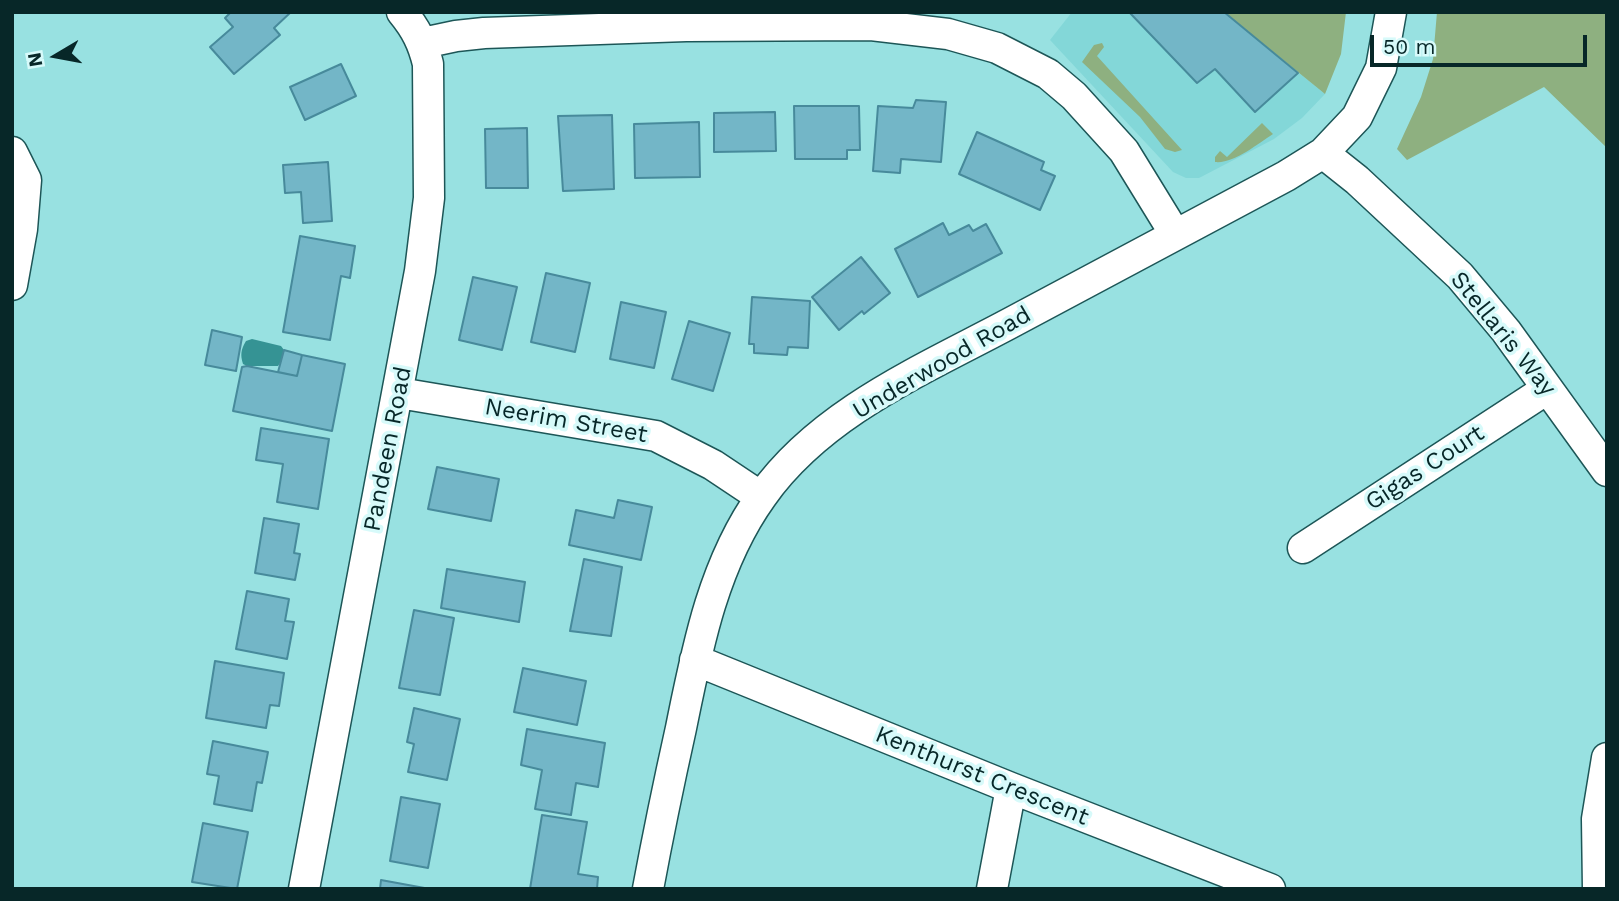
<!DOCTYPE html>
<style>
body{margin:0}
#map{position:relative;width:1619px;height:901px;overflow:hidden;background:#98e1e1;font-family:"Work Sans",sans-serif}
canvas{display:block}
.frame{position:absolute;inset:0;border:14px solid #072728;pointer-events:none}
.north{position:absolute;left:21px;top:21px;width:70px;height:70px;-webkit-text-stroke:5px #d7fafa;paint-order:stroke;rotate:260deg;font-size:19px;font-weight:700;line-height:28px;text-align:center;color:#072728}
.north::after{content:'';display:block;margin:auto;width:24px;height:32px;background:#072728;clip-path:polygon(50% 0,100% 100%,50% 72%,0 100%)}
.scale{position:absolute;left:1370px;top:35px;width:217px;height:32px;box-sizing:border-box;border:4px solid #072728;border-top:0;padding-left:9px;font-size:21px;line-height:24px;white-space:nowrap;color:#072728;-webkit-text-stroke:5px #d7fafa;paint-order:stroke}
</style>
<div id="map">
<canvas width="1619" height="901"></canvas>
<div class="frame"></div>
<div class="north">N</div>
<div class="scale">50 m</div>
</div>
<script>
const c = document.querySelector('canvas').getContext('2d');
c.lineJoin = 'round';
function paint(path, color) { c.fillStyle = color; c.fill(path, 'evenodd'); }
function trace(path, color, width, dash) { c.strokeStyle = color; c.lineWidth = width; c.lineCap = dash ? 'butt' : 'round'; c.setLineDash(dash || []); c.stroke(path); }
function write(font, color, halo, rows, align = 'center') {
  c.font = font + ' "Work Sans",sans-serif'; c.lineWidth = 7; c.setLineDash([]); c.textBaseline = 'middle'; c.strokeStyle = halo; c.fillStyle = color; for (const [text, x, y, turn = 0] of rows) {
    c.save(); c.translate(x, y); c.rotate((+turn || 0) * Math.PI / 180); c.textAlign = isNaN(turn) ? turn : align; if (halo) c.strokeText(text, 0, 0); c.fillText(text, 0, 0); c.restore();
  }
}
const built = new Path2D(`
 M1072,12H1224L1325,94L1302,118L1274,139L1199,178H1186L1173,172L1050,40Z`);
const green = new Path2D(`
 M1224,12H1346L1341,54L1325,94Z
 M1437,12H1607V148L1544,87L1407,160L1397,149L1421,97L1433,59Z
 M1102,43L1104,47L1097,56L1182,150L1175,152L1165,149L1140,117L1082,62L1094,45Z
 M1262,123L1273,134C1257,144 1234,164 1215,162V157L1220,151L1227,157Z`);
const water = new Path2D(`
 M252,339L281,346L284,350L283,359L278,366H247L243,364C240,355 241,349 246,341Z`);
const building = new Path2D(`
 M231,12H291L274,28L280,35L234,74L210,47L233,27L225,18Z
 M1129,12H1224L1298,73L1255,112L1215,69L1197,83Z
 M341,64L356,96L305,120L290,87Z
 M916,100L946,102L941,162L901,159L900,173L873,171L878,106L913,108Z
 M794,106H859L860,150H847V159H795Z
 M775,112L776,151L714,152V113Z
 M612,115L614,189L563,191L558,116Z
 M699,122L700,177L635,178L634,124Z
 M527,128L528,188H486L485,129Z
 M977,132L1044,162L1041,170L1055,176L1040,210L959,174Z
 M328,162L332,221L303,223L301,192L285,193L283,165Z
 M943,223L949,235L969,225L973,231L986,224L1002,253L918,297L895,249Z
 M300,236L355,246L350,278L341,276L330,340L283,332Z
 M861,257L890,293L864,314L862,311L839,330L812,297Z
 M546,273L590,283L575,352L531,342Z
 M473,277L517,287L502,350L459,340Z
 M752,297L810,301L808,348L788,347L787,355L754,353V344H749Z
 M621,302L666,312L654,368L610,359Z
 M689,321L730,333L713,391L672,379Z
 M212,330L242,337L236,371L205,365Z
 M284,350L302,355L297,376L278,372Z
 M302,355L345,364L332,431L233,411L242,367L247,366L297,376Z
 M261,428L329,439L318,509L277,502L283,464L256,460Z
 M437,467L499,479L491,521L428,509Z
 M618,500L652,507L641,560L569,545L576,510L614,518Z
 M264,518L299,524L294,553L300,554L295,580L255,573Z
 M584,559L622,567L611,636L570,631Z
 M447,569L525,582L519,622L441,608Z
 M247,591L289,599L285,621L294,622L287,659L236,649Z
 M414,610L454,618L440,695L399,688Z
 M215,661L284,673L279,706L270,705L266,728L206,718Z
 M523,668L586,681L577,725L514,712Z
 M414,708L460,719L447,780L408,772L414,744L407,742Z
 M527,729L605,743L598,787L576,783L571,815L535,809L542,770L521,765Z
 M213,741L268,752L262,783L257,782L252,811L214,804L219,776L207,774Z
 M401,797L440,804L428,868L390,861Z
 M542,815L587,822L578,874L598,877L597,889H530Z
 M203,823L248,832L237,889L192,882Z
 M381,880L430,889H380Z`);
const minor = new Path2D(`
 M423,43L456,36L484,33L686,26L871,25L948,34L997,48L1048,74L1074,96L1124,151L1175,234
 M12,152L26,180L22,229L12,285
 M1323,153L1357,180L1460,276L1506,331L1607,471
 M399,393L656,436L713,465L761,497
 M1303,548L1547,389
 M695,660L1011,788L1270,889
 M304,889L420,271L429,198L428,64C423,43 416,29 402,12
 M648,889C658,835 669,782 681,728C697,649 713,564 762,496C822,411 927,368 1016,320C1105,272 1195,224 1286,176L1323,153L1357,117L1381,68L1391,12
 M992,889L1011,788
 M1598,889L1597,819L1607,758`);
const streetNames = [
 ["Stellaris Way",1503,334,51],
 ["Underwood Road",942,363,-30],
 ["Neerim Street",566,421,10],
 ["Pandeen Road",388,449,-79],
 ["Gigas Court",1425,468,-33],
 ["Kenthurst Crescent",982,776,22]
];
paint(built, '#83d7d8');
paint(green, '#8eb080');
paint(water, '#359394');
paint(building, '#73b6c7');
trace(building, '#478a9b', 2);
trace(minor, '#1d5657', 33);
trace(minor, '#fff', 30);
write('24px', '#072728', '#d7fafa', streetNames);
</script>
